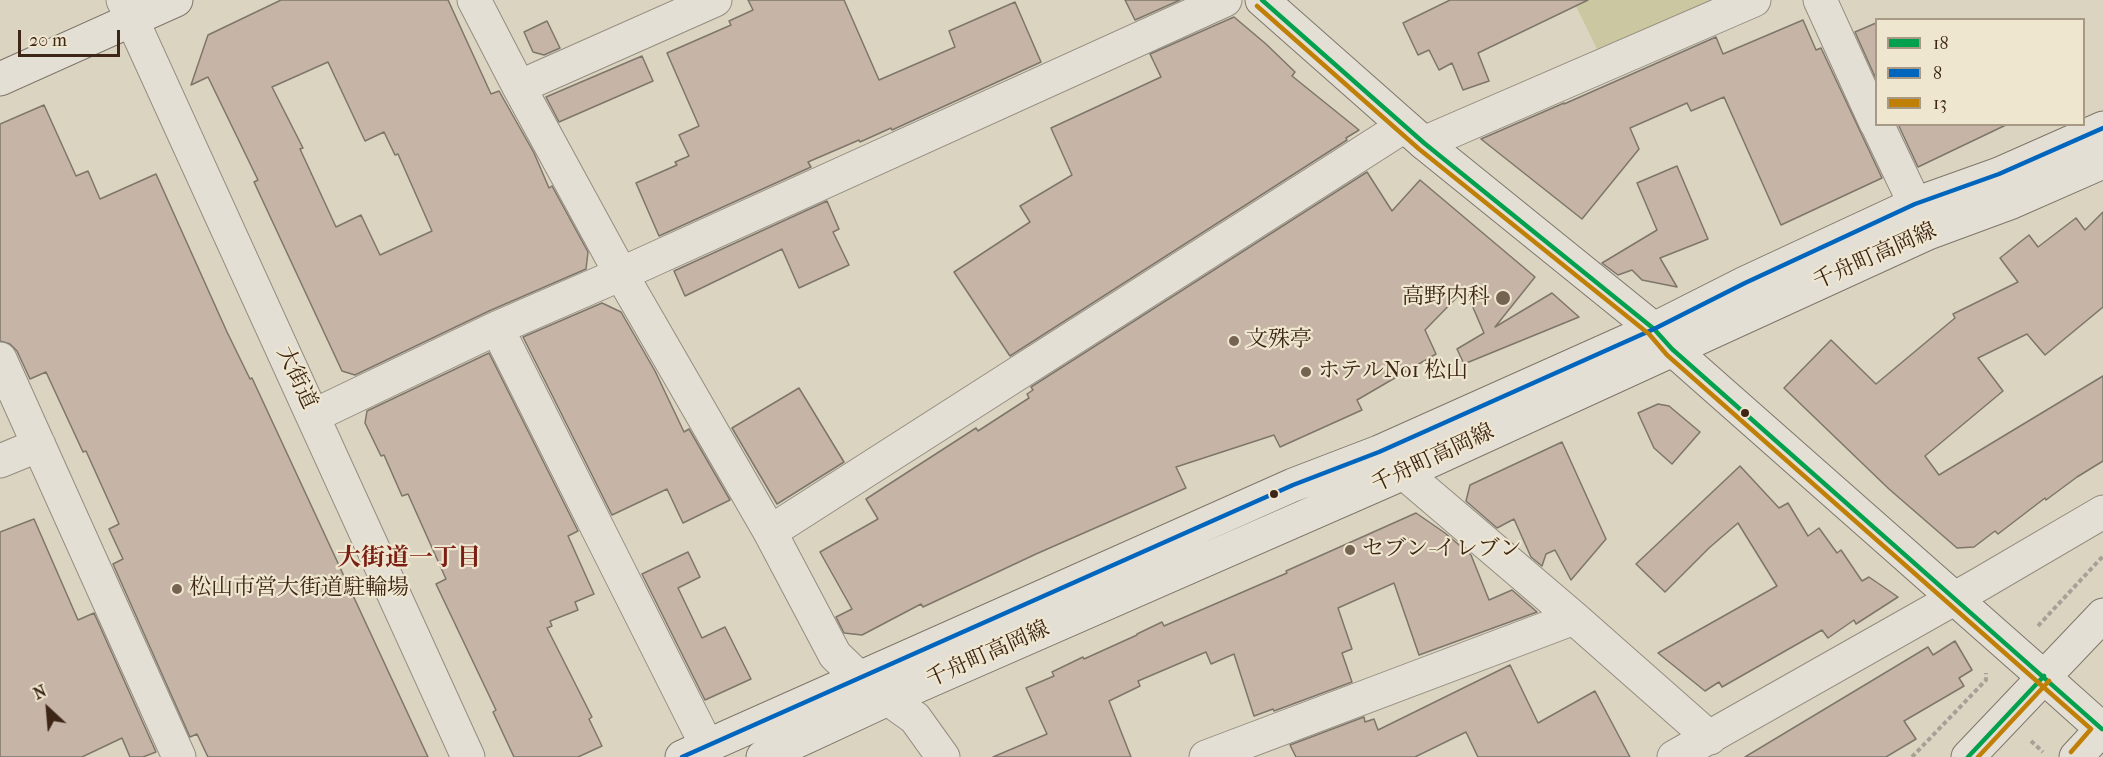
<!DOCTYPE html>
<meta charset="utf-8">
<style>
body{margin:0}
#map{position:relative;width:2103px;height:757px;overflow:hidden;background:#dbd4c0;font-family:"IM FELL French Canon",serif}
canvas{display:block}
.legend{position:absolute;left:1875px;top:18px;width:210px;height:108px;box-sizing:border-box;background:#efe6cf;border:2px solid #a89985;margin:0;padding:8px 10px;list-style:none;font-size:18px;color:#3e2617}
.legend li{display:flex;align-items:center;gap:12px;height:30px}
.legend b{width:30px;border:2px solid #a89985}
.north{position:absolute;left:18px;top:679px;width:60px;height:60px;-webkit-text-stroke:4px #efe6cf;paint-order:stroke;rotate:334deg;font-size:16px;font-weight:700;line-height:24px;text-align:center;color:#3e2617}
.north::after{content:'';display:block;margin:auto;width:21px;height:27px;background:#3e2617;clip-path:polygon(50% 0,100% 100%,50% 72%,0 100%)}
.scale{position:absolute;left:18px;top:30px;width:102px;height:27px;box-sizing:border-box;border:3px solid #3e2617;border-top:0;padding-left:8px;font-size:18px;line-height:21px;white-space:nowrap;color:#3e2617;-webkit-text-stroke:4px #efe6cf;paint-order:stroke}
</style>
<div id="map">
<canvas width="2103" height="757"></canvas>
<ul class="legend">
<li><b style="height:8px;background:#03a04e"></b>18</li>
<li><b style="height:8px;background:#0065bd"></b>8</li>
<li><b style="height:8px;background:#c08007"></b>13</li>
</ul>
<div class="north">N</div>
<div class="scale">20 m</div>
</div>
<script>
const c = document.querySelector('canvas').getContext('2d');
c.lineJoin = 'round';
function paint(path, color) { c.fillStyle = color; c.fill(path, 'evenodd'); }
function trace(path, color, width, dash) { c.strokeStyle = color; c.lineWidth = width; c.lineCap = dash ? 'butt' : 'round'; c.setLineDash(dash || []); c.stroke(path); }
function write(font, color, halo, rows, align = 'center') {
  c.font = font + ' "IM FELL French Canon","Noto Serif JP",serif'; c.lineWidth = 4.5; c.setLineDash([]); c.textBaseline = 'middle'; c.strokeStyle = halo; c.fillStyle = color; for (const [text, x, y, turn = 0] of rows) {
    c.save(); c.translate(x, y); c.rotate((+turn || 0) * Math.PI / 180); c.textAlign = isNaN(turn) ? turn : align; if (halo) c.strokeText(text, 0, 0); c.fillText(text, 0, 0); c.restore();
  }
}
const green = new Path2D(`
 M1573,0H1713L1597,49Z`);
const building = new Path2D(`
 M281,0H448L491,94L499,91L534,153L549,188L552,186L588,252L586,269L489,311L355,375L342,371L254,182L258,180L208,77L191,85L208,35ZM328,62L365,141L384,132L395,155L398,154L432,231L380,255L361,215L336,227L300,149L303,148L272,87Z
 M748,0H844L879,80L955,47L949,31L1015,2L1041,62L892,130L891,128L860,142L859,140L808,162L811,167L659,236L636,183L677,165L675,162L689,156L679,135L699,126L667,53L731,25L729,21L753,10Z
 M1125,0H1180L1135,20Z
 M1450,0H1588L1478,53L1489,81L1463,90L1452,63L1439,70L1429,50L1418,55L1403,23Z
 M1234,17L1266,44L1295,72L1292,76L1359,130L1346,138L1347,140L1010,356L954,272L1030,222L1020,206L1072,175L1051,128L1161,77L1150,54Z
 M1803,20L1816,50L1821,48L1882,178L1781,225L1724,97L1691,111L1687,103L1630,128L1639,149L1582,219L1481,139L1564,103V104L1716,37L1723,54Z
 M547,21L560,48L544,55L533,52L524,32Z
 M1876,23V79L1855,32Z
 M642,56L653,81L559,122L546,97Z
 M44,105L76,176L88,171L100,199L156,174L227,332L250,379L252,378L428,757H208L197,734L190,737L113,564L123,559L109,529L119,524L86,451L83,452L46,372L30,379L17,351L10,344L0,341V124Z
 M1898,124H2008L1918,167Z
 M1677,166L1708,239L1660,258L1677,287L1642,280L1632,270L1618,275L1602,263L1657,230L1637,183Z
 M1367,172L1392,211L1420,180L1535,277L1495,327L1552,293L1579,317L1464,364L1457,349L1484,333L1465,289L1425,330L1436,354L1357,400L1362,410L1280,447L1274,435L1176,467L1186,488L1036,554L923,607L921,604L862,635L844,633L836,617L852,609L820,552L878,519L866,499L976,428L978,431L1029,398L1027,394L1033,390L1031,387Z
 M827,201L839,229L833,232L849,265L799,288L782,249L685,296L674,271Z
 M2103,212V307L2045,355L2027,334L1978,358L2003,391L1925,456L1939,475L2103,376V461L2077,477L2046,500L2045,498L1998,534L1995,531L1974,547L1957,548L1889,489L1784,388L1831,340L1876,384L1955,318L1953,314L2018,282L2000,258L2029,235L2038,247L2076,218L2085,230Z
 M602,303L621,312L655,371L684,432L689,429L730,500L683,523L667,489L612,515L523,337Z
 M489,353L578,531L568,536L594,594L575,602L578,610L550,621L552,626L547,628L592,717L589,719L602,746L578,757H514L493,712L496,710L436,584L446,579L408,494L402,496L384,455L381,456L365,423L367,411Z
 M799,388L844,462L777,504L732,428Z
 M1658,404L1669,406L1700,432L1672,464L1654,448L1638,413Z
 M1562,442L1606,539L1571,580L1555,550L1546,554L1542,566L1531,557L1514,519L1497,528L1466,501L1470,485Z
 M1740,466L1779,508L1788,503L1808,536L1819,528L1837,553L1841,550L1862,581L1869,577L1898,597L1856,624L1854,620L1828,638L1822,630L1722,687L1719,682L1705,691L1658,653L1777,586L1738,523L1709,548L1665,592L1636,564Z
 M1416,513L1445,533L1471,555L1489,600L1512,590L1537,612L1419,655L1394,583L1338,608L1352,649L1342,653L1352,682L1274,711L1273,709L1254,716L1234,654L1211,664L1206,652L1138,681L1140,686L1109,701L1131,757H993L1047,734L1026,688L1054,676L1052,672L1083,657L1084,659L1137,635V634L1162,622L1164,626L1259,585L1287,573L1286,571Z
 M34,519L78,620L94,613L156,752L143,757H130L122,738L82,757H0V532Z
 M688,552L700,577L678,588L702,638L725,627L751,679L705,700L642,574Z
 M1955,641L1972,670L1959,678L1964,686L1904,721L1916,739L1886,757H1745L1928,647L1933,655Z
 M1510,665L1538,723L1595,691L1630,757H1478L1466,732L1415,757H1296L1290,745L1364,717L1365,722L1374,719L1378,730Z`);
const path = new Path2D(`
 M2038,626L2103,556
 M2031,741L2043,752
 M1912,757L1986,680V673`);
const street = new Path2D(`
 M123,0L468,757
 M474,0L519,87L621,274L770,532L835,655L859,678L915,718L943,757
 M1820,0L1876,123
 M519,87L715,0
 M1877,124L1915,204
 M1424,143L1754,0
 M497,328L707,746
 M0,359L179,757
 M313,416L497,328L621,274L1225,0
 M0,461L39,445
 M1404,473L1574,618L1710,738
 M770,532L1404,126
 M1206,757L1574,618
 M1674,757L1980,584L2103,512`);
const secondary = new Path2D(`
 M1262,0L1424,143L1654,329L1672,349C1816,475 1960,602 2103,730
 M0,79L176,0
 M682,757L1293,485L1379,452L1654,329L1745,283L1915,204L1999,174L2103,128
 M763,757L888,699L1404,473L1928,233L2012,202L2103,162
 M1968,757L2103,615
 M2076,757L2103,728`);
const bus1 = new Path2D(`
 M1262,0L1424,143L1654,329L1672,349L2102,729
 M1968,757L2044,676`);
const bus2 = new Path2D(`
 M682,757L1293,485L1379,452L1654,329L1745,283L1915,204L1999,174L2103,128`);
const bus3 = new Path2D(`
 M1257,6L1419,149L1649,334L1667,355L2091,729L2071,752
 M1978,757L2049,681`);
const markers = [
 [1503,298,8,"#756352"],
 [1234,341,6,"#756352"],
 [1306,372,6,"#756352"],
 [1745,413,5,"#3e2617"],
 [1274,494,5,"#3e2617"],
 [1350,550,6,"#756352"],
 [177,589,6,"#756352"]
];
const streetNames = [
 ["千舟町高岡線",1875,257,-24],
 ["大街道",296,378,65],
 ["千舟町高岡線",1433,459,-25],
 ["千舟町高岡線",988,655,-24]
];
const poiNames = [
 ["高野内科",1490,298,"right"],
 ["文殊亭",1246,341],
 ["ホテルNo1 松山",1318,372],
 ["セブン-イレブン",1362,550],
 ["松山市営大街道駐輪場",189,589]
];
const neighbourhoodNames = [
 ["大街道一丁目",409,559]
];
paint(green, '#cac7a1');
paint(building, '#c6b5a6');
trace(building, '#7e766a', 1.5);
trace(street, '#948d80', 35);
trace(secondary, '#7e766a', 35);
trace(path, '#a6a097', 4, [4.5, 3]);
trace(street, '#e4dfd5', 33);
trace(secondary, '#e4dfd5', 33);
trace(bus1, '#03a04e', 4.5);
trace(bus2, '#0065bd', 4.5);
trace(bus3, '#c08007', 4.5);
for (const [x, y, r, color] of markers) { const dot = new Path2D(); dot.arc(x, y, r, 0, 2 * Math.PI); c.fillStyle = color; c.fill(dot); trace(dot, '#efe6cf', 2); }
write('22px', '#3e2617', '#efe6cf', streetNames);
write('22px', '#3e2617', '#efe6cf', poiNames, 'left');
write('bold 24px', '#7a1f14', '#efe6cf', neighbourhoodNames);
</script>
